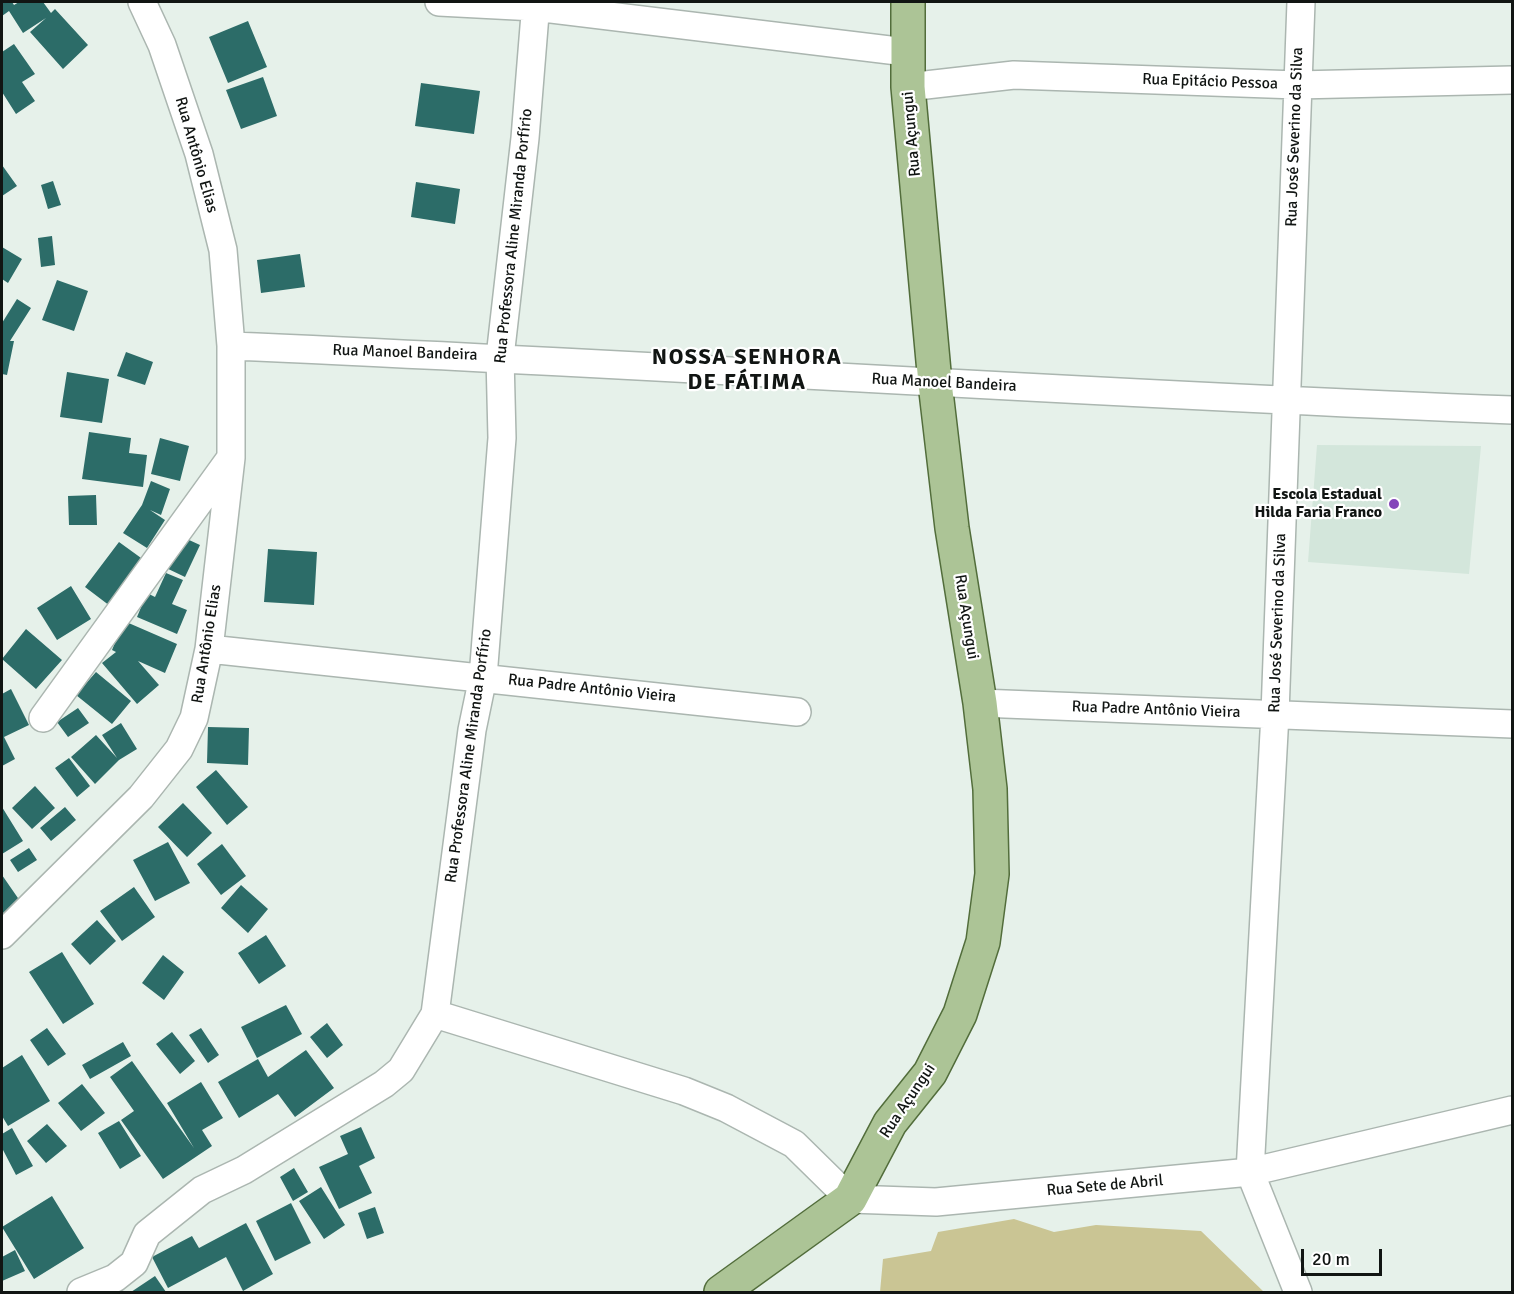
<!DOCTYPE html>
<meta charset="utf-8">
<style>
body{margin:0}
#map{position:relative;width:1514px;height:1294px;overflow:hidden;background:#e6f1ea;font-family:Signika,sans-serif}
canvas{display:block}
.frame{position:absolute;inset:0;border:3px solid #111513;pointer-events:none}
.scale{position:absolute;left:1301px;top:1249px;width:81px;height:27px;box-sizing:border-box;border:3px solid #111513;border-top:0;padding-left:8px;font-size:18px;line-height:21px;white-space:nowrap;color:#111513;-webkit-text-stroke:4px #fff;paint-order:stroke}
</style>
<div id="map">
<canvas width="1514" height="1294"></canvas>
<div class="frame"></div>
<div class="scale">20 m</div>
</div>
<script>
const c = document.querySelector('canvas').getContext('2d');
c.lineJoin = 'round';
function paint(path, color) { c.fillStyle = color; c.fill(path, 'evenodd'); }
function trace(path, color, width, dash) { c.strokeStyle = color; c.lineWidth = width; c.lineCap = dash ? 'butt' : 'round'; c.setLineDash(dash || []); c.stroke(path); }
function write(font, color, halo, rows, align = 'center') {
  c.font = font + ' Signika,sans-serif'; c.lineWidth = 4.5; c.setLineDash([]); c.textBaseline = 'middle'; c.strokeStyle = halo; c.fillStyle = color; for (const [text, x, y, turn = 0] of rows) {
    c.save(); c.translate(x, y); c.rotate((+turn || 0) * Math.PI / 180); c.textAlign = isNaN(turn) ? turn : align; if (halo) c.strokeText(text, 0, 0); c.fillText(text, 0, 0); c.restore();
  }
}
const built = new Path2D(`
 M1317,445L1481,446L1469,574L1308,562Z`);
const green = new Path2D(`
 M1014,1219L1054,1232L1096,1225L1201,1231L1264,1292H880L883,1259L931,1251L938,1232Z`);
const building = new Path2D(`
 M2,2H12L14,5L19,2H43L51,13L55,9L88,45L63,69L30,32L46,18L23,33L9,11L2,16Z
 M248,21L267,67L228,83L209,37Z
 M14,44L35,74L22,82L35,101L16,114L2,92V52Z
 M263,77L277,116L241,129L226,90Z
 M421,83L480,91L474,134L415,126Z
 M2,165L17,186L2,196Z
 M53,181L61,205L48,209L41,185Z
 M416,182L460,189L455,224L411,217Z
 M52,236L55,265L41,267L38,238Z
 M2,247L22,259L8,283L2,279Z
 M300,254L305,287L261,293L257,260Z
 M57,280L88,291L74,331L42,320Z
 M17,299L31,308L10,341H14L7,375L2,374V323Z
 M126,352L153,362L145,385L117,376Z
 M67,372L109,379L102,423L60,417Z
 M89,432L131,438L129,453L147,455L143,487L82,479Z
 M160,438L189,446L180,481L151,474Z
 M151,481L170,489L161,515L150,510L165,520L147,548L123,533L142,505Z
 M96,495L97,525H69L68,496Z
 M176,534L200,545L185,577L162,566Z
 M119,542L148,563L114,609L85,587Z
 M268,549L317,552L314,605L264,602Z
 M166,573L183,580L172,604L187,610L177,634L137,617L147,593L155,597Z
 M71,586L91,619L57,640L37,608Z
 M124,621L177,644L165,673L138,661L159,685L137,704L102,663L116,652L112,650Z
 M26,629L62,660L36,689L2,659Z
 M96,672L131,701L112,724L76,695Z
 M11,689L29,725L4,737L15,759L2,766V694Z
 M78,708L89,723L68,737L57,722Z
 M121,723L137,749L119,760L95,784L71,757L96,735L117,758L102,735Z
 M208,727L249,728L248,765L207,763Z
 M69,758L90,786L77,797L55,768Z
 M216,770L248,807L227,825L196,787Z
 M35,786L55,808L32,829L12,808Z
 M183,803L212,833L187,857L158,827Z
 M2,807L23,841L2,854Z
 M65,807L76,820L51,841L40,828Z
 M168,842L190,883L155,901L133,860Z
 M222,844L246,876L221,895L197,864Z
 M29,848L37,860L18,872L10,860Z
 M2,875L20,901L2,915Z
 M241,885L268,909L248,933L221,908Z
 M134,887L155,917L122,941L100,911Z
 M97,920L116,941L90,965L71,944Z
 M266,935L286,966L259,984L238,953Z
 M62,952L94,1004L63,1024L29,972Z
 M163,955L184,972L164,1000L142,983Z
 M286,1005L302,1034L257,1058L241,1027Z
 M327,1023L343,1045L327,1058L310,1037Z
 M47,1028L66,1054L48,1066L30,1040Z
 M201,1028L219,1055L208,1063L189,1035Z
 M172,1032L195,1061L180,1074L156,1044Z
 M123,1042L131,1056L90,1079L82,1065Z
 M306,1050L334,1088L295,1117L278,1094L239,1118L218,1082L258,1059L268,1077Z
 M22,1055L50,1101L8,1126L2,1116V1068Z
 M132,1061L194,1148L167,1103L201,1082L223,1118L202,1130L212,1146L163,1179L121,1120L134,1111L110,1077Z
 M82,1084L105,1113L81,1131L58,1103Z
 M119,1121L141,1156L120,1169L98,1133Z
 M47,1124L67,1146L46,1163L27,1141Z
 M361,1127L375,1158L359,1166L372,1193L339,1209L319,1167L348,1154L340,1136Z
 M12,1128L33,1166L16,1175L2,1148V1134Z
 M294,1168L308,1192L293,1201L280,1177Z
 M321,1187L345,1225L324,1239L299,1201Z
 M52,1196L84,1248L34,1279L2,1227Z
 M291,1203L311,1243L275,1261L256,1221Z
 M375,1207L384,1233L367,1239L358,1213Z
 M246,1223L273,1274L243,1291L226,1257L168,1288L152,1257L192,1236L199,1248Z
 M15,1250L25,1271L2,1281V1257Z
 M155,1276L166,1292H131Z`);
const minor = new Path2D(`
 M439,2L535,7L906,52
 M908,87L1014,75L1297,85L1512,80
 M231,346C659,364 1085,394 1512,410
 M209,649L797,712
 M980,703L1512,724
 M43,718L230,459
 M2,935L141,797L179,749L194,718L209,649L231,458V346L223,250L199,154L162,45L142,2
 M435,1014L684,1091L726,1108L794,1144L850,1199L936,1202L1250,1172L1512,1110
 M81,1292L115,1278L134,1263L147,1234L202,1190L244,1170L384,1084L401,1070L435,1014L472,730L483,677L502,438L500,357L525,138L536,2
 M1298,1292L1250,1172L1275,714L1301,2`);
const major = new Path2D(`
 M721,1292L850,1199L890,1123L930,1073L960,1014L983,942L992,874L990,789L980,703L952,528L935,383L908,87V2`);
const markers = [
 [1394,504,6,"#8345ba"]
];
const streetNames = [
 ["Rua Epitácio Pessoa",1210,82,2],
 ["Rua Açungui",912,134,-95],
 ["Rua José Severino da Silva",1295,137,-88],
 ["Rua Antônio Elias",196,155,74],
 ["Rua Professora Aline Miranda Porfírio",514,236,-84],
 ["Rua Manoel Bandeira",405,353,2],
 ["Rua Manoel Bandeira",944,383,3],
 ["Rua Açungui",966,617,81],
 ["Rua José Severino da Silva",1278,623,-88],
 ["Rua Antônio Elias",207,644,-81],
 ["Rua Padre Antônio Vieira",592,689,6],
 ["Rua Padre Antônio Vieira",1156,710,2],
 ["Rua Professora Aline Miranda Porfírio",469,756,-82],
 ["Rua Açungui",908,1101,-56],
 ["Rua Sete de Abril",1105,1186,-5]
];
const poiNames = [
 ["Escola Estadual",1382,495],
 ["Hilda Faria Franco",1382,513]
];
const districtNames = [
 ["NOSSA SENHORA",747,358],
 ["DE FÁTIMA",747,383]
];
paint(built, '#d3e6db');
paint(green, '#cac594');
paint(building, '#2c6c68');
trace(minor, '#abb6b0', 30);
trace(major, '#526d3b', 36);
trace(minor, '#fff', 27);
trace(major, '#acc496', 33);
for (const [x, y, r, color] of markers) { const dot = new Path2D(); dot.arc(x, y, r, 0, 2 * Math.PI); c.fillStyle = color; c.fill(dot); trace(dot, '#fff', 2); }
write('16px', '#111513', '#fff', streetNames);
write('bold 16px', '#111513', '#fff', poiNames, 'right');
c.letterSpacing = '1.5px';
write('bold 22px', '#111513', '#fff', districtNames);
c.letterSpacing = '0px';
</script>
